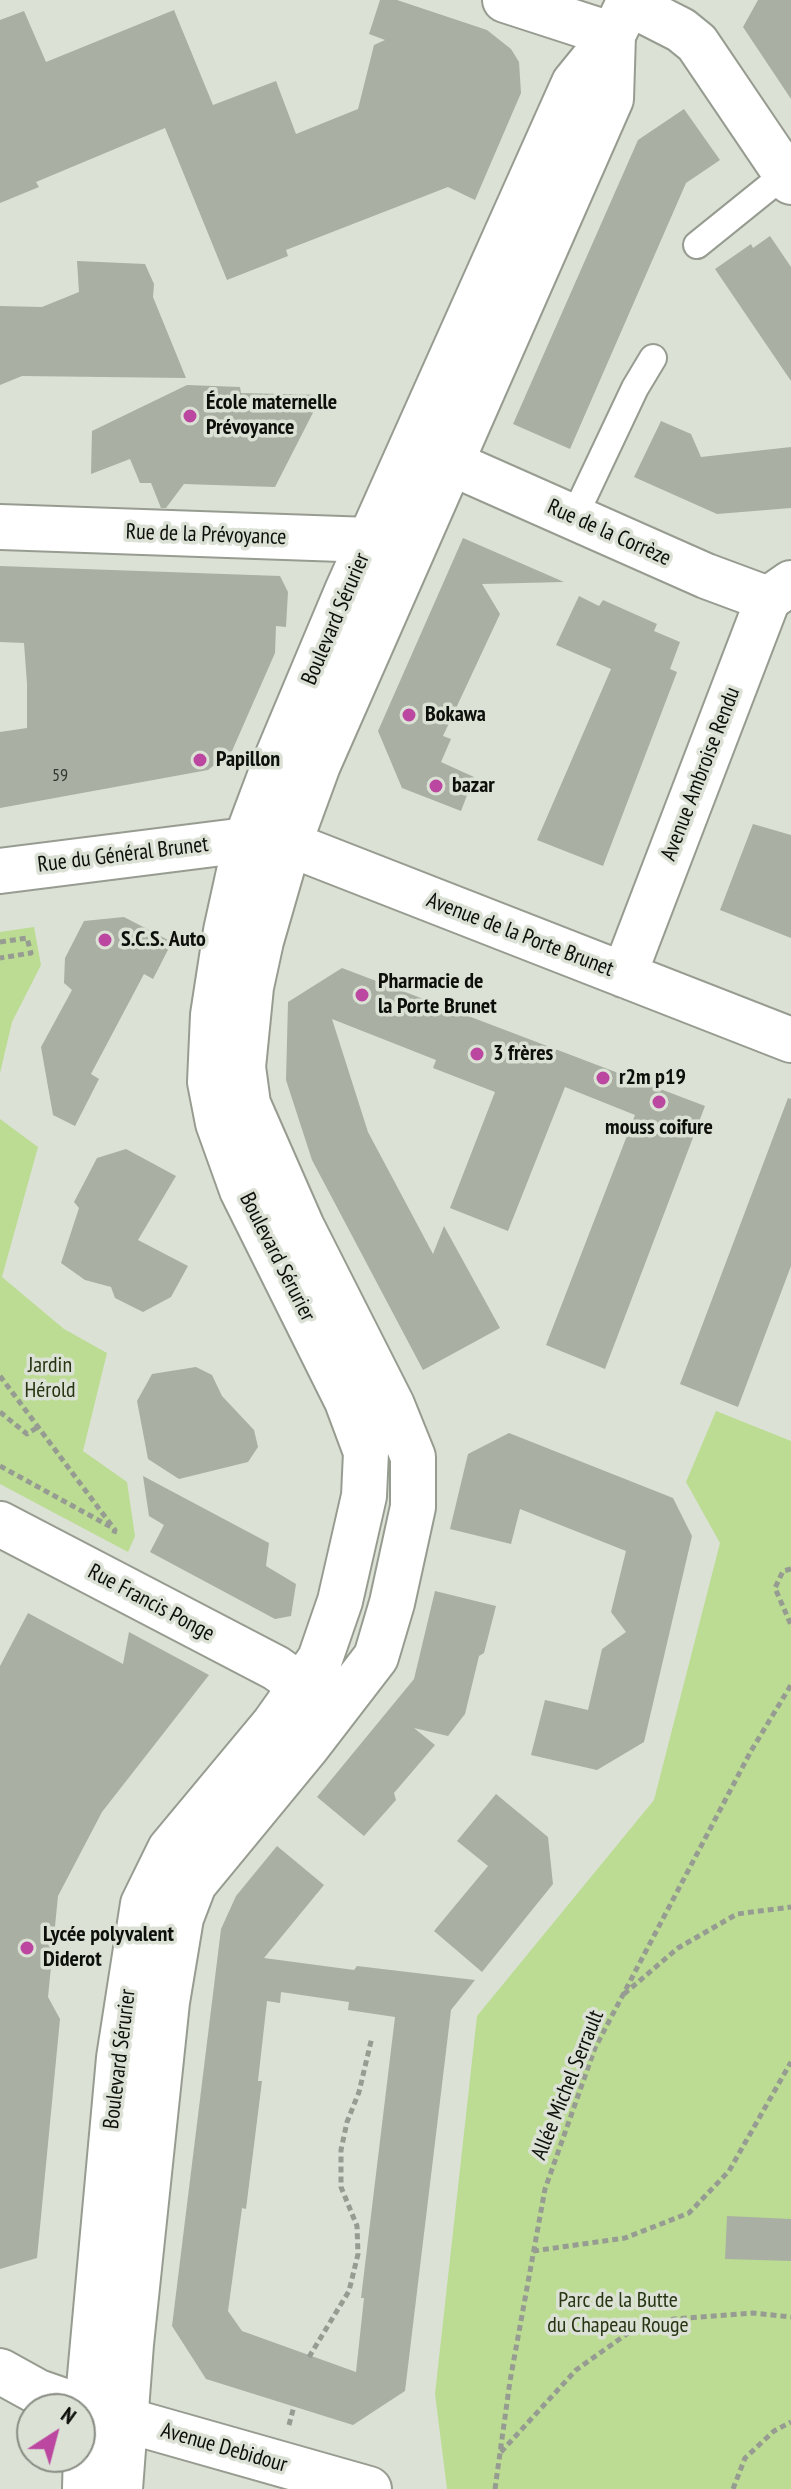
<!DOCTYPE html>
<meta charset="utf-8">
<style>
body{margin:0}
#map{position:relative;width:791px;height:2489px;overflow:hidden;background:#dbe1d5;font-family:"PT Sans Narrow",sans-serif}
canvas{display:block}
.north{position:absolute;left:16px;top:2393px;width:80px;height:80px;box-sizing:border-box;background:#dbe1d5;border:2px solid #898d84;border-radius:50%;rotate:36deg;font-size:22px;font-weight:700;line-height:32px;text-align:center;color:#0d0f0b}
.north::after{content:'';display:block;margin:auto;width:28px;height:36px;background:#bc47a0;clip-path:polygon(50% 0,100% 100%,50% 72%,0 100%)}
</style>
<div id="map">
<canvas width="791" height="2489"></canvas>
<div class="north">N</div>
</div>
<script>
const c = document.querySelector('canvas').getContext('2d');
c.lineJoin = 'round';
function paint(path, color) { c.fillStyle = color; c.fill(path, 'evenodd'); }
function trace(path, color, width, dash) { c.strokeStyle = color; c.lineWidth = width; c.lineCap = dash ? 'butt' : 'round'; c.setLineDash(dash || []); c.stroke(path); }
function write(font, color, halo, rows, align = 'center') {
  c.font = font + ' "PT Sans Narrow",sans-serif'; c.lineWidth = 7; c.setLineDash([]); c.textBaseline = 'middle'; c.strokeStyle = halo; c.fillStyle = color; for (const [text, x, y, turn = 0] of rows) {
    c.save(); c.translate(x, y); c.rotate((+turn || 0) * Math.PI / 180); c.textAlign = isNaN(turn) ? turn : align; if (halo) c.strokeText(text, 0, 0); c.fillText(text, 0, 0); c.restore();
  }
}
const green = new Path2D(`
 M34,927L41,965L12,1022L0,1073V932Z
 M0,1119L38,1147L2,1277L64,1329L107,1353L83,1451L127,1482L135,1536L128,1552L0,1484Z
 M716,1411L791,1441V2489H447L435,2394L477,2016L654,1800L720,1543L686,1482Z`);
const building = new Path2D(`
 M380,0H397L487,30L511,49L519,62L521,93L475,200L448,187L286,250L288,256L227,280L165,128L36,182L39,187L0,203V20L24,11L46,62L174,10L213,105L276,81L296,134L358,109L374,45L385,40L369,34Z
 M758,0H791V99L743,27Z
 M684,109L720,160L686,183L570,449L513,424L638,140Z
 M770,236L791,267V381L715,269L751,244L753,248Z
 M77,261L145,264L154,284L153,297L186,378L22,376L0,385V306L42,307L79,292Z
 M187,385L240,387L241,393L322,395L275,487L184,484L166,508H161L151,483H140L130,459L91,474L92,431Z
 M661,421L691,434L701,457L791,447V508L717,514L634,477Z
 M463,538L564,582L482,584L500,614L443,736L451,739L441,762L474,777L461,811L402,788L378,731Z
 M0,566L280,576L288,592L286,627L276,626L275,653L232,751L208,770L0,808V732L27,728V684L24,643L0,642Z
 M579,596L599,606L603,600L657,624L654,631L680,642L670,669L677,672L603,866L537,840L611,669L556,645Z
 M753,824L791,835V938L720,910Z
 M124,917L172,942L153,979L144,974L91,1074L99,1079L75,1126L53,1115L41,1047L72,990L64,983L65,958L84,921Z
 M342,968L705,1106L605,1369L546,1345L635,1115L565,1087L508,1231L450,1208L495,1092L433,1068L436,1060L332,1019L368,1132L433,1254L444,1226L500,1328L423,1370L312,1160L286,1080L288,1002Z
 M788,1098L791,1099V1266L738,1407L680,1384Z
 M126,1149L176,1176L138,1240L188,1266L171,1297L143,1312L115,1298L111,1287L85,1280L61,1263L79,1208L74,1202L97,1158Z
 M196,1367L212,1375L222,1396L254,1430L258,1447L248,1462L179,1479L148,1459L137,1401L152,1374Z
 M509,1433L673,1498L692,1536L644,1742L597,1770L531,1755L545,1700L588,1710L602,1649L626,1632L611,1612L626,1551L520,1509L511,1544L450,1529L468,1454Z
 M143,1476L269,1543L266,1566L296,1584L291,1616L275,1619L150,1552L164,1525L149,1516Z
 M435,1591L496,1606L484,1653L479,1656L465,1714L448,1736L414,1728L435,1745L394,1793L396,1800L364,1836L317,1797L414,1679Z
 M28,1613L123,1664L129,1632L209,1675L102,1812L58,1896L48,1997L60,2019L37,2258L0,2269V1666Z
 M496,1794L548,1837L553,1884L482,1972L434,1931L488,1866L457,1841Z
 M277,1846L324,1885L264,1958L354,1970L357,1966L475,1980L451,2010L405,2391L353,2425L206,2379L172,2326L221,1929L236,1896ZM281,1992L349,2002L348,2010L395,2017L361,2298H364L356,2372L242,2331L228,2311L242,2208L246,2209L262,2081H258L267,2001L280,2003Z
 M727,2216L791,2219V2261L725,2259Z`);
const path = new Path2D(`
 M0,942L27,938L31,953L0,958
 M0,1376L115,1530L113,1536
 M0,1412L27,1434L38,1427
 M0,1466L111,1527
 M791,1569L783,1571L775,1588L791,1625
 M624,1994L678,1948L737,1914L791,1907
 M533,2251L625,2238L689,2213L729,2171L791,2062
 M309,2357L349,2291L358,2254L357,2226L341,2187V2150L347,2122L359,2092L372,2037
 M289,2425L294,2406
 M501,2452L576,2370L631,2331L674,2319L753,2313L791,2317
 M495,2489L510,2381L545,2189L595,2048L751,1751L791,1685
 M733,2489L745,2458L774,2431L791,2422`);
const lane = new Path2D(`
 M697,245L785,174
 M574,517L635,388L653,358`);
const street = new Path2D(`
 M505,0L613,35
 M628,3L681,30L697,43L791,182
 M451,463L706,576L768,599
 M0,527L370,540L403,555
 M0,871L246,840L289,844L791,1040
 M624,975L768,599L791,583
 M0,1524L276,1668L300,1685
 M0,2371L38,2392L87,2409L369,2489`);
const secondary = new Path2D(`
 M85,2489L87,2409L119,2058L143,1904L170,1849L274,1724L320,1659L340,1601L364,1496L366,1452L347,1401L242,1190L218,1123L210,1082L213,1015L226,931L246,840L276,760L347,591L574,83L613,35L630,0
 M120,2489L131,2344L167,2002L181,1918L194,1884L306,1748L376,1657L392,1603L413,1507V1457L392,1405L302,1227L248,1104L243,1067L251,987L261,941L289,844L318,765L611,99L613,35`);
const markers = [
 [190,416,8,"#bc47a0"],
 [409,715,8,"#bc47a0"],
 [200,760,8,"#bc47a0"],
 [436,786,8,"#bc47a0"],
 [105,940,8,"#bc47a0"],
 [362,995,8,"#bc47a0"],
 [477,1054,8,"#bc47a0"],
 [603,1078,8,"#bc47a0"],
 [659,1102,8,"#bc47a0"],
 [27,1948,8,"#bc47a0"]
];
const numberNames = [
 ["59",60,776]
];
const poiNames = [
 ["École maternelle",206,403],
 ["Prévoyance",206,428],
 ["Bokawa",425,715],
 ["Papillon",216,760],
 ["bazar",452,786],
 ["S.C.S. Auto",121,940],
 ["Pharmacie de",378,982],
 ["la Porte Brunet",378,1007],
 ["3 frères",493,1054],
 ["r2m p19",619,1078],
 ["mouss coifure",659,1128,"center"],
 ["Lycée polyvalent",43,1935],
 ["Diderot",43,1960]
];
const streetNames = [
 ["Rue de la Corrèze",609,533,24],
 ["Rue de la Prévoyance",206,535,2],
 ["Boulevard Sérurier",336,619,-67],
 ["Avenue Ambroise Rendu",701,774,-69],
 ["Rue du Général Brunet",123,855,-7],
 ["Avenue de la Porte Brunet",520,935,21],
 ["Boulevard Sérurier",277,1257,63],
 ["Rue Francis Ponge",151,1603,28],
 ["Boulevard Sérurier",120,2059,-83],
 ["Allée Michel Serrault",568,2085,-68],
 ["Avenue Debidour",224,2448,16]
];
const parkNames = [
 ["Jardin",50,1366],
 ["Hérold",50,1391],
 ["Parc de la Butte",618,2301],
 ["du Chapeau Rouge",618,2326]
];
paint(green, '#bbdc92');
paint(building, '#a9afa3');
trace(lane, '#979c91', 30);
trace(street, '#979c91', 48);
trace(secondary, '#979c91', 48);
trace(path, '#979c93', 5, [6, 4]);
trace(lane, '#fff', 26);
trace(street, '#fff', 44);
trace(secondary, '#fff', 44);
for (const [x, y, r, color] of markers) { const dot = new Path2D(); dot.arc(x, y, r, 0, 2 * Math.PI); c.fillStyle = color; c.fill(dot); trace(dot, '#dbe1d5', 3); }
write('18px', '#343731', null, numberNames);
write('bold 22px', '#0d0f0b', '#dbe1d5', poiNames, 'left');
write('22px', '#0d0f0b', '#dbe1d5', streetNames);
write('22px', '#273513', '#dbe1d5', parkNames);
</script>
